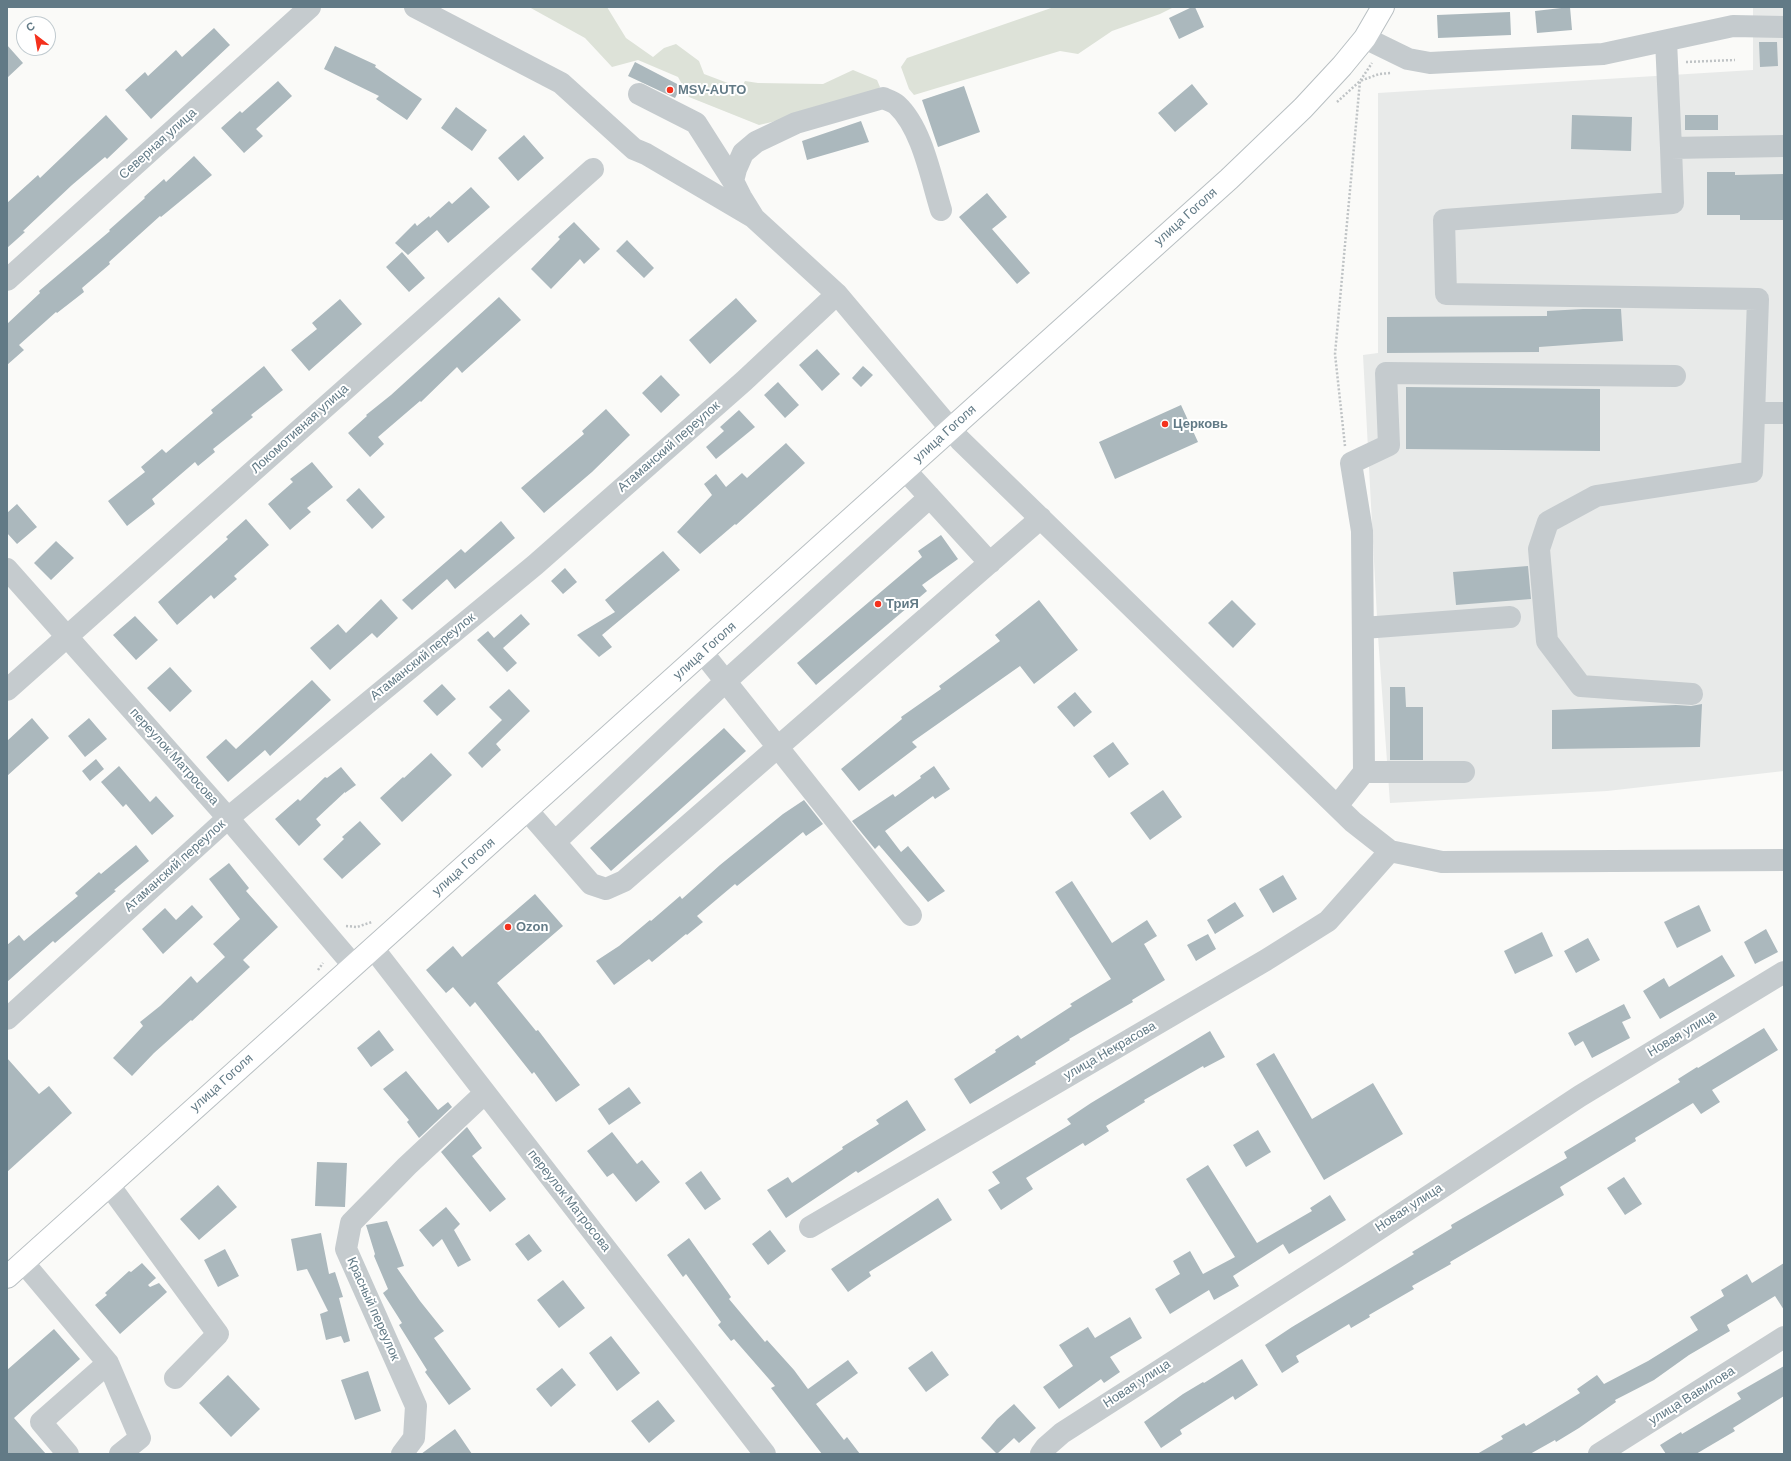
<!DOCTYPE html>
<meta charset="utf-8">
<style>
body{margin:0}
#map{position:relative;width:1791px;height:1461px;overflow:hidden;background:#fafaf8;font-family:Arial,sans-serif}
canvas{display:block}
.frame{position:absolute;inset:0;border:8px solid #627a86;pointer-events:none}
.north{position:absolute;left:16px;top:16px;width:40px;height:40px;box-sizing:border-box;background:#fff;border:1px solid #c0cacf;border-radius:50%;rotate:329deg;font-size:11px;font-weight:700;line-height:16px;text-align:center;color:#627a86}
.north::after{content:'';display:block;margin:auto;width:14px;height:18px;background:#f4311d;clip-path:polygon(50% 0,100% 100%,50% 72%,0 100%)}
</style>
<div id="map">
<canvas width="1791" height="1461"></canvas>
<div class="frame"></div>
<div class="north">С</div>
</div>
<script>
const c = document.querySelector('canvas').getContext('2d');
c.lineJoin = 'round';
function paint(path, color) { c.fillStyle = color; c.fill(path, 'evenodd'); }
function trace(path, color, width, dash) { c.strokeStyle = color; c.lineWidth = width; c.lineCap = dash ? 'butt' : 'round'; c.setLineDash(dash || []); c.stroke(path); }
function write(font, color, halo, rows, align = 'center') {
  c.font = font + ' Arial,sans-serif'; c.lineWidth = 4; c.setLineDash([]); c.textBaseline = 'middle'; c.strokeStyle = halo; c.fillStyle = color; for (const [text, x, y, turn = 0] of rows) {
    c.save(); c.translate(x, y); c.rotate((+turn || 0) * Math.PI / 180); c.textAlign = isNaN(turn) ? turn : align; if (halo) c.strokeText(text, 0, 0); c.fillText(text, 0, 0); c.restore();
  }
}
const built = new Path2D(`
 M1753,7H1784V771L1607,791L1390,803L1378,636L1363,355L1378,353V93L1753,70Z`);
const green = new Path2D(`
 M529,7H607L626,38L653,57L664,48L676,44L699,61L704,74L741,88L745,81L758,83L823,84L853,70L877,80L880,87L872,99L759,125L689,97L678,77L638,60L612,67L585,38Z
 M1054,7H1174L1160,14L1112,31L1078,54L1060,51L914,95L909,89L901,67L907,58Z`);
const building = new Path2D(`
 M1192,7H1195L1204,27L1179,39L1169,18Z
 M1570,7L1572,30L1537,33L1535,11Z
 M1510,12L1511,35L1438,38L1437,15Z
 M214,28L230,45L151,119L125,90L145,72L148,76L176,50L182,57Z
 M1759,42H1777L1778,66L1760,67Z
 M7,45L23,63L7,78Z
 M335,46L376,65L375,67L422,99L407,120L376,99L379,96L324,69Z
 M635,62L681,86L675,98L628,76Z
 M278,81L292,96L256,129L263,136L244,153L221,128L240,111L242,113Z
 M1192,84L1208,104L1175,132L1158,113Z
 M964,86L980,132L938,147L922,100Z
 M456,107L487,130L472,151L441,128Z
 M106,115L128,139L107,159L105,157L72,185L23,231L25,232L7,248V203L38,175L40,178Z
 M1572,115L1632,117L1631,151L1571,149Z
 M1685,115H1718V130H1685Z
 M861,121L869,142L807,160L802,141Z
 M524,135L544,158L518,181L498,158Z
 M194,156L212,175L161,217L160,216L109,262L110,264L82,288L84,292L57,313L56,312L19,345L24,350L7,365V324L40,293L39,291L110,231L109,230L145,198L144,197L164,179L166,182Z
 M1707,172H1735V175L1784,174V220H1740V215H1707Z
 M471,187L490,207L448,243L437,230L408,255L395,243L415,223L417,226L429,216L430,218L449,201L452,204Z
 M987,193L1007,217L992,229L1030,273L1017,284L959,217Z
 M574,222L600,249L584,264L580,259L551,289L531,269L560,239L558,237Z
 M627,240L654,268L644,278L616,251Z
 M402,252L425,278L409,292L386,267Z
 M499,297L521,320L462,373L457,367L421,402L420,401L378,437L384,444L370,457L348,433L367,416L366,415L391,395Z
 M736,298L757,321L710,364L689,340Z
 M340,299L362,324L309,371L291,350L317,329L312,323Z
 M1583,309H1621L1623,341L1539,347V352L1387,353V317L1547,316V311Z
 M817,349L840,374L822,391L799,365Z
 M264,366L283,390L251,415L253,417L213,449L215,452L198,466L195,462L152,499L155,504L127,526L108,501L145,472L141,467L162,449L166,453L213,413L211,410Z
 M863,366L873,375L861,387L852,378Z
 M661,375L680,395L661,413L642,393Z
 M778,382L799,405L785,418L764,395Z
 M1406,387L1600,389V451L1406,449Z
 M1181,405L1198,442L1115,479L1099,442Z
 M606,409L630,435L592,472L544,513L521,488L584,434L582,431Z
 M739,410L755,427L716,459L706,447L724,431L720,427Z
 M786,443L805,463L736,525L735,524L700,554L677,532L712,495L704,484L716,474L726,487L742,473L747,478Z
 M312,462L333,487L307,508L311,512L290,530L268,504L293,482L290,479Z
 M359,488L385,517L372,529L346,500Z
 M17,504L37,527L17,544L7,533V513Z
 M246,519L269,545L234,576L237,579L214,599L211,595L177,625L158,602L228,539L226,537Z
 M501,521L515,538L455,589L447,579L412,610L402,600L461,549L465,553Z
 M941,535L958,559L922,585L927,591L816,685L797,663L922,557L918,551Z
 M56,541L74,558L51,580L34,563Z
 M663,551L680,570L602,635L612,647L599,657L577,635L615,612L605,600Z
 M1528,566L1531,599L1456,605L1453,572Z
 M565,568L577,582L563,594L551,581Z
 M381,599L398,618L377,638L372,633L330,670L310,648L338,624L346,633Z
 M1039,600L1078,650L1034,684L1020,666L912,742L917,747L859,791L841,769L902,719L901,717L941,689L939,686L1000,641L995,635Z
 M1232,600L1256,624L1233,648L1208,623Z
 M521,614L530,624L503,648L517,663L507,672L477,640L488,631L494,638Z
 M135,616L158,640L136,660L113,635Z
 M170,667L192,691L170,712L147,688Z
 M312,680L331,700L270,756L265,750L228,782L206,757L226,739L236,749Z
 M442,684L456,699L437,716L423,701Z
 M1390,687H1405L1406,707H1423V760H1390Z
 M509,689L530,711L496,744L501,750L482,768L468,753L502,720L489,707Z
 M1075,692L1092,712L1074,727L1057,707Z
 M1702,704L1700,747L1552,749V710L1676,705L1691,706Z
 M32,718L49,738L7,776V741Z
 M89,718L107,739L85,757L68,736Z
 M724,728L746,751L611,871L590,848Z
 M1113,742L1129,764L1109,778L1093,756Z
 M431,753L452,775L402,822L380,798L403,777L404,778Z
 M96,759L104,769L90,781L82,771Z
 M119,766L150,802L156,796L174,816L152,835L126,804L123,807L101,782Z
 M934,766L950,789L935,799L933,796L885,831L901,852L908,846L945,891L928,902L879,845L875,849L852,821L893,794L895,797L921,778L920,776Z
 M341,767L356,785L345,793V792L316,819L321,825L299,846L275,819L298,799L300,801L325,777L327,778Z
 M1163,790L1182,817L1150,840L1130,813Z
 M804,800L823,824L806,836L803,832L737,886L735,884L697,916L703,922L687,935L686,934L652,962L649,959L614,985L596,961L619,946L650,920L651,921L680,896L682,899L720,865L783,814Z
 M360,821L381,844L342,879L323,859L344,839L342,837Z
 M136,845L149,861L114,890L116,891L91,912L55,943L53,941L7,982V945L19,935L24,941L78,896L75,893L99,872L101,874Z
 M229,863L249,888L246,891L278,927L243,960L250,967L192,1021L191,1020L154,1053L132,1076L113,1058L143,1026L140,1022L160,1006L191,976L197,983L225,957L213,944L240,919L209,879Z
 M1283,875L1297,899L1273,913L1259,889Z
 M1072,881L1112,943L1147,920L1157,936L1144,944L1165,980L1132,1000L1133,1002L1069,1039L1070,1040L1035,1062L1036,1064L970,1104L954,1079L996,1052L995,1050L1018,1035L1021,1039L1072,1006L1070,1004L1111,979L1055,892Z
 M535,894L563,926L497,983L536,1031L538,1030L580,1085L556,1102L534,1072L532,1074L475,1002L470,1007L453,987L446,993L426,970L453,946L462,957Z
 M1235,902L1244,916L1215,934L1207,920Z
 M192,905L203,917L163,954L142,929L165,908L176,920Z
 M1699,905L1711,931L1677,948L1664,922Z
 M1766,929L1778,952L1755,964L1744,942Z
 M1542,932L1553,956L1515,974L1504,951Z
 M1208,934L1216,949L1196,961L1187,945Z
 M1588,938L1600,960L1576,973L1564,951Z
 M1722,955L1735,976L1660,1019L1643,991L1664,978L1669,987Z
 M1624,1004L1631,1018L1622,1022L1630,1038L1592,1058L1583,1041L1575,1046L1568,1033Z
 M1764,1028L1778,1050L1712,1090L1720,1102L1701,1114L1693,1103L1635,1138L1636,1141L1560,1187L1564,1195L1450,1262L1451,1264L1412,1286L1414,1289L1369,1315L1370,1317L1351,1328L1349,1324L1296,1356L1299,1362L1282,1373L1265,1345L1292,1327L1414,1254L1412,1252L1452,1228L1451,1225L1567,1158L1564,1152L1680,1082L1678,1079L1697,1067L1698,1068Z
 M379,1030L394,1050L371,1067L357,1048Z
 M1210,1031L1225,1057L1204,1068L1203,1066L1144,1100L1145,1102L1106,1126L1109,1131L1085,1146L1083,1143L1026,1178L1033,1189L1001,1210L988,1190L1000,1183L992,1172L1071,1124L1067,1119L1091,1103Z
 M1274,1053L1312,1119L1373,1083L1403,1134L1324,1180L1256,1064Z
 M7,1058L39,1094L49,1086L72,1113L7,1172Z
 M406,1071L438,1110L448,1102L452,1107L419,1138L407,1122L409,1120L383,1089Z
 M629,1087L641,1103L609,1125L598,1109Z
 M907,1100L926,1130L858,1173L856,1171L786,1218L767,1190L788,1177L792,1183L843,1149L842,1147L879,1124L876,1120Z
 M467,1127L482,1148L472,1156L506,1199L490,1212L441,1152Z
 M1258,1130L1271,1152L1246,1167L1233,1145Z
 M612,1132L637,1164L642,1160L660,1182L636,1202L613,1173L607,1177L587,1151Z
 M317,1162L347,1163L345,1207L315,1206Z
 M1208,1165L1257,1243L1312,1211L1310,1208L1330,1195L1346,1220L1289,1254L1283,1244L1233,1276L1239,1286L1214,1300L1209,1290L1170,1314L1155,1289L1180,1274L1173,1261L1190,1251L1203,1274L1235,1257L1186,1179Z
 M701,1171L721,1199L705,1210L685,1183Z
 M1624,1177L1642,1204L1625,1215L1607,1188Z
 M218,1185L237,1207L199,1240L180,1219Z
 M938,1198L952,1220L869,1272L871,1276L848,1292L831,1269Z
 M446,1207L460,1224L454,1230L471,1260L458,1267L442,1239L433,1247L419,1230Z
 M387,1221L404,1266L397,1268L420,1301L444,1331L434,1338L471,1389L449,1405L425,1372L427,1370L399,1325L402,1323L383,1293L388,1289L374,1256L375,1254L366,1225Z
 M770,1230L786,1251L768,1265L752,1244Z
 M321,1233L329,1274L335,1272L343,1297L339,1298L350,1341L344,1343L341,1336L326,1340L320,1314L328,1311L307,1269L297,1271L291,1239Z
 M529,1234L542,1251L528,1261L515,1244Z
 M689,1238L731,1297L729,1299L765,1342L767,1340L794,1370L808,1389L848,1360L858,1373L816,1404L844,1440L847,1437L860,1454H822L771,1388L775,1386L734,1339L731,1341L718,1325L721,1322L686,1274L683,1277L667,1255Z
 M225,1249L239,1276L218,1287L204,1260Z
 M142,1263L156,1278L148,1285L150,1287L159,1283L167,1292L120,1334L95,1305L107,1295L105,1293L129,1271L131,1272Z
 M1784,1263V1310L1775,1296L1727,1325L1730,1331L1689,1355L1654,1380L1615,1400L1616,1402L1579,1428L1556,1442L1555,1440L1530,1454H1477L1503,1439L1501,1436L1524,1423L1526,1426L1580,1393L1577,1389L1597,1375L1604,1384L1648,1361L1698,1330L1690,1317L1724,1296L1721,1290L1747,1274L1752,1283Z
 M563,1280L585,1308L559,1328L537,1300Z
 M1130,1317L1142,1338L1110,1357L1120,1372L1104,1383L1101,1379L1059,1409L1043,1387L1073,1366L1059,1345L1088,1327L1095,1338Z
 M54,1329L80,1359L14,1418L46,1454H7V1370Z
 M611,1336L640,1373L617,1391L589,1353Z
 M932,1351L949,1375L926,1392L908,1368Z
 M1242,1359L1258,1385L1235,1400L1233,1396L1180,1430L1182,1434L1161,1448L1144,1422L1183,1394L1203,1382L1204,1383Z
 M1784,1366V1396L1733,1428L1735,1431L1696,1454H1666L1660,1445L1681,1432L1682,1434L1741,1399L1737,1393Z
 M562,1368L576,1385L551,1407L536,1389Z
 M368,1371L381,1411L355,1420L341,1380Z
 M228,1375L260,1409L231,1437L199,1403Z
 M658,1400L675,1421L649,1443L631,1421Z
 M1014,1404L1036,1428L1019,1443L1014,1438L997,1454L981,1438L997,1419Z
 M455,1429L472,1454H421Z`);
const path = new Path2D(`
 M1686,62L1735,60
 M1337,102L1360,81L1372,63
 M1345,446L1335,354L1360,81L1379,74L1391,73
 M346,926L357,927L372,922
 M318,970L323,963`);
const minor = new Path2D(`
 M415,7L561,83L634,149L646,154L753,217
 M1365,38L1408,59L1430,63L1603,54L1733,26L1784,27
 M1666,41L1671,148L1784,146
 M639,94L696,123L733,181
 M1671,148L1673,203L1444,220L1446,294L1758,299L1752,472L1596,496L1548,522L1539,549L1547,641L1581,686L1692,694
 M941,210C931,178 922,128 897,105C894,102 888,100 883,98L796,123L756,142L743,153L736,169L733,181L741,197L754,218L837,294L960,440L1353,822L1390,851L1442,862L1784,860
 M7,280L310,7
 M1754,413H1784
 M905,470L990,563
 M7,569L228,818L353,965
 M1363,628L1510,617
 M703,653L911,915
 M7,690L593,169
 M1364,772H1464
 M1337,806L1364,772L1362,531L1351,463L1389,445L1386,373L1675,376
 M527,810L591,884L606,889L624,881L1041,518
 M555,842L726,681L930,497
 M373,948L765,1454
 M7,1019L228,818L535,565L744,381L837,294
 M109,1185L218,1334L175,1378
 M810,1227L1266,960L1328,921L1390,851
 M23,1262L108,1363L140,1438L120,1454
 M68,1454L41,1422L108,1363
 M402,1454L414,1438L416,1406L346,1249L351,1223L407,1166L485,1093
 M1041,1454L1046,1447L1062,1433L1338,1256L1580,1096L1784,972
 M1599,1454L1784,1337`);
const major = new Path2D(`
 M7,1277L1229,179L1303,108L1342,66L1365,38L1383,7`);
const markers = [
 [670,90,4,"#f4311d"],
 [1165,424,4,"#f4311d"],
 [878,604,4,"#f4311d"],
 [508,927,4,"#f4311d"]
];
const poiNames = [
 ["MSV-AUTO",678,90],
 ["Церковь",1173,424],
 ["ТриЯ",886,604],
 ["Ozon",516,927]
];
const streetNames = [
 ["Северная улица",158,144,-42],
 ["улица Гоголя",1186,217,-42],
 ["Локомотивная улица",300,429,-42],
 ["улица Гоголя",945,434,-42],
 ["Атаманский переулок",669,447,-41],
 ["улица Гоголя",705,651,-42],
 ["Атаманский переулок",423,657,-39],
 ["переулок Матросова",174,757,48],
 ["Атаманский переулок",175,866,-42],
 ["улица Гоголя",464,867,-42],
 ["Новая улица",1682,1034,-31],
 ["улица Некрасова",1110,1051,-30],
 ["улица Гоголя",222,1083,-42],
 ["переулок Матросова",569,1201,52],
 ["Новая улица",1409,1208,-33],
 ["Красный переулок",373,1309,66],
 ["Новая улица",1137,1384,-33],
 ["улица Вавилова",1692,1396,-32]
];
paint(built, '#e8eae9');
paint(green, '#dde2d8');
paint(building, '#abb8bd');
trace(major, '#b8bfc2', 24);
trace(path, '#bfc3c5', 2.5, [2, 2]);
trace(minor, '#c5cbce', 22);
trace(major, '#fff', 22);
for (const [x, y, r, color] of markers) { const dot = new Path2D(); dot.arc(x, y, r, 0, 2 * Math.PI); c.fillStyle = color; c.fill(dot); trace(dot, '#fff', 1.5); }
write('bold 13px', '#627a86', '#fff', poiNames, 'left');
write('13px', '#627a86', '#fff', streetNames);
</script>
